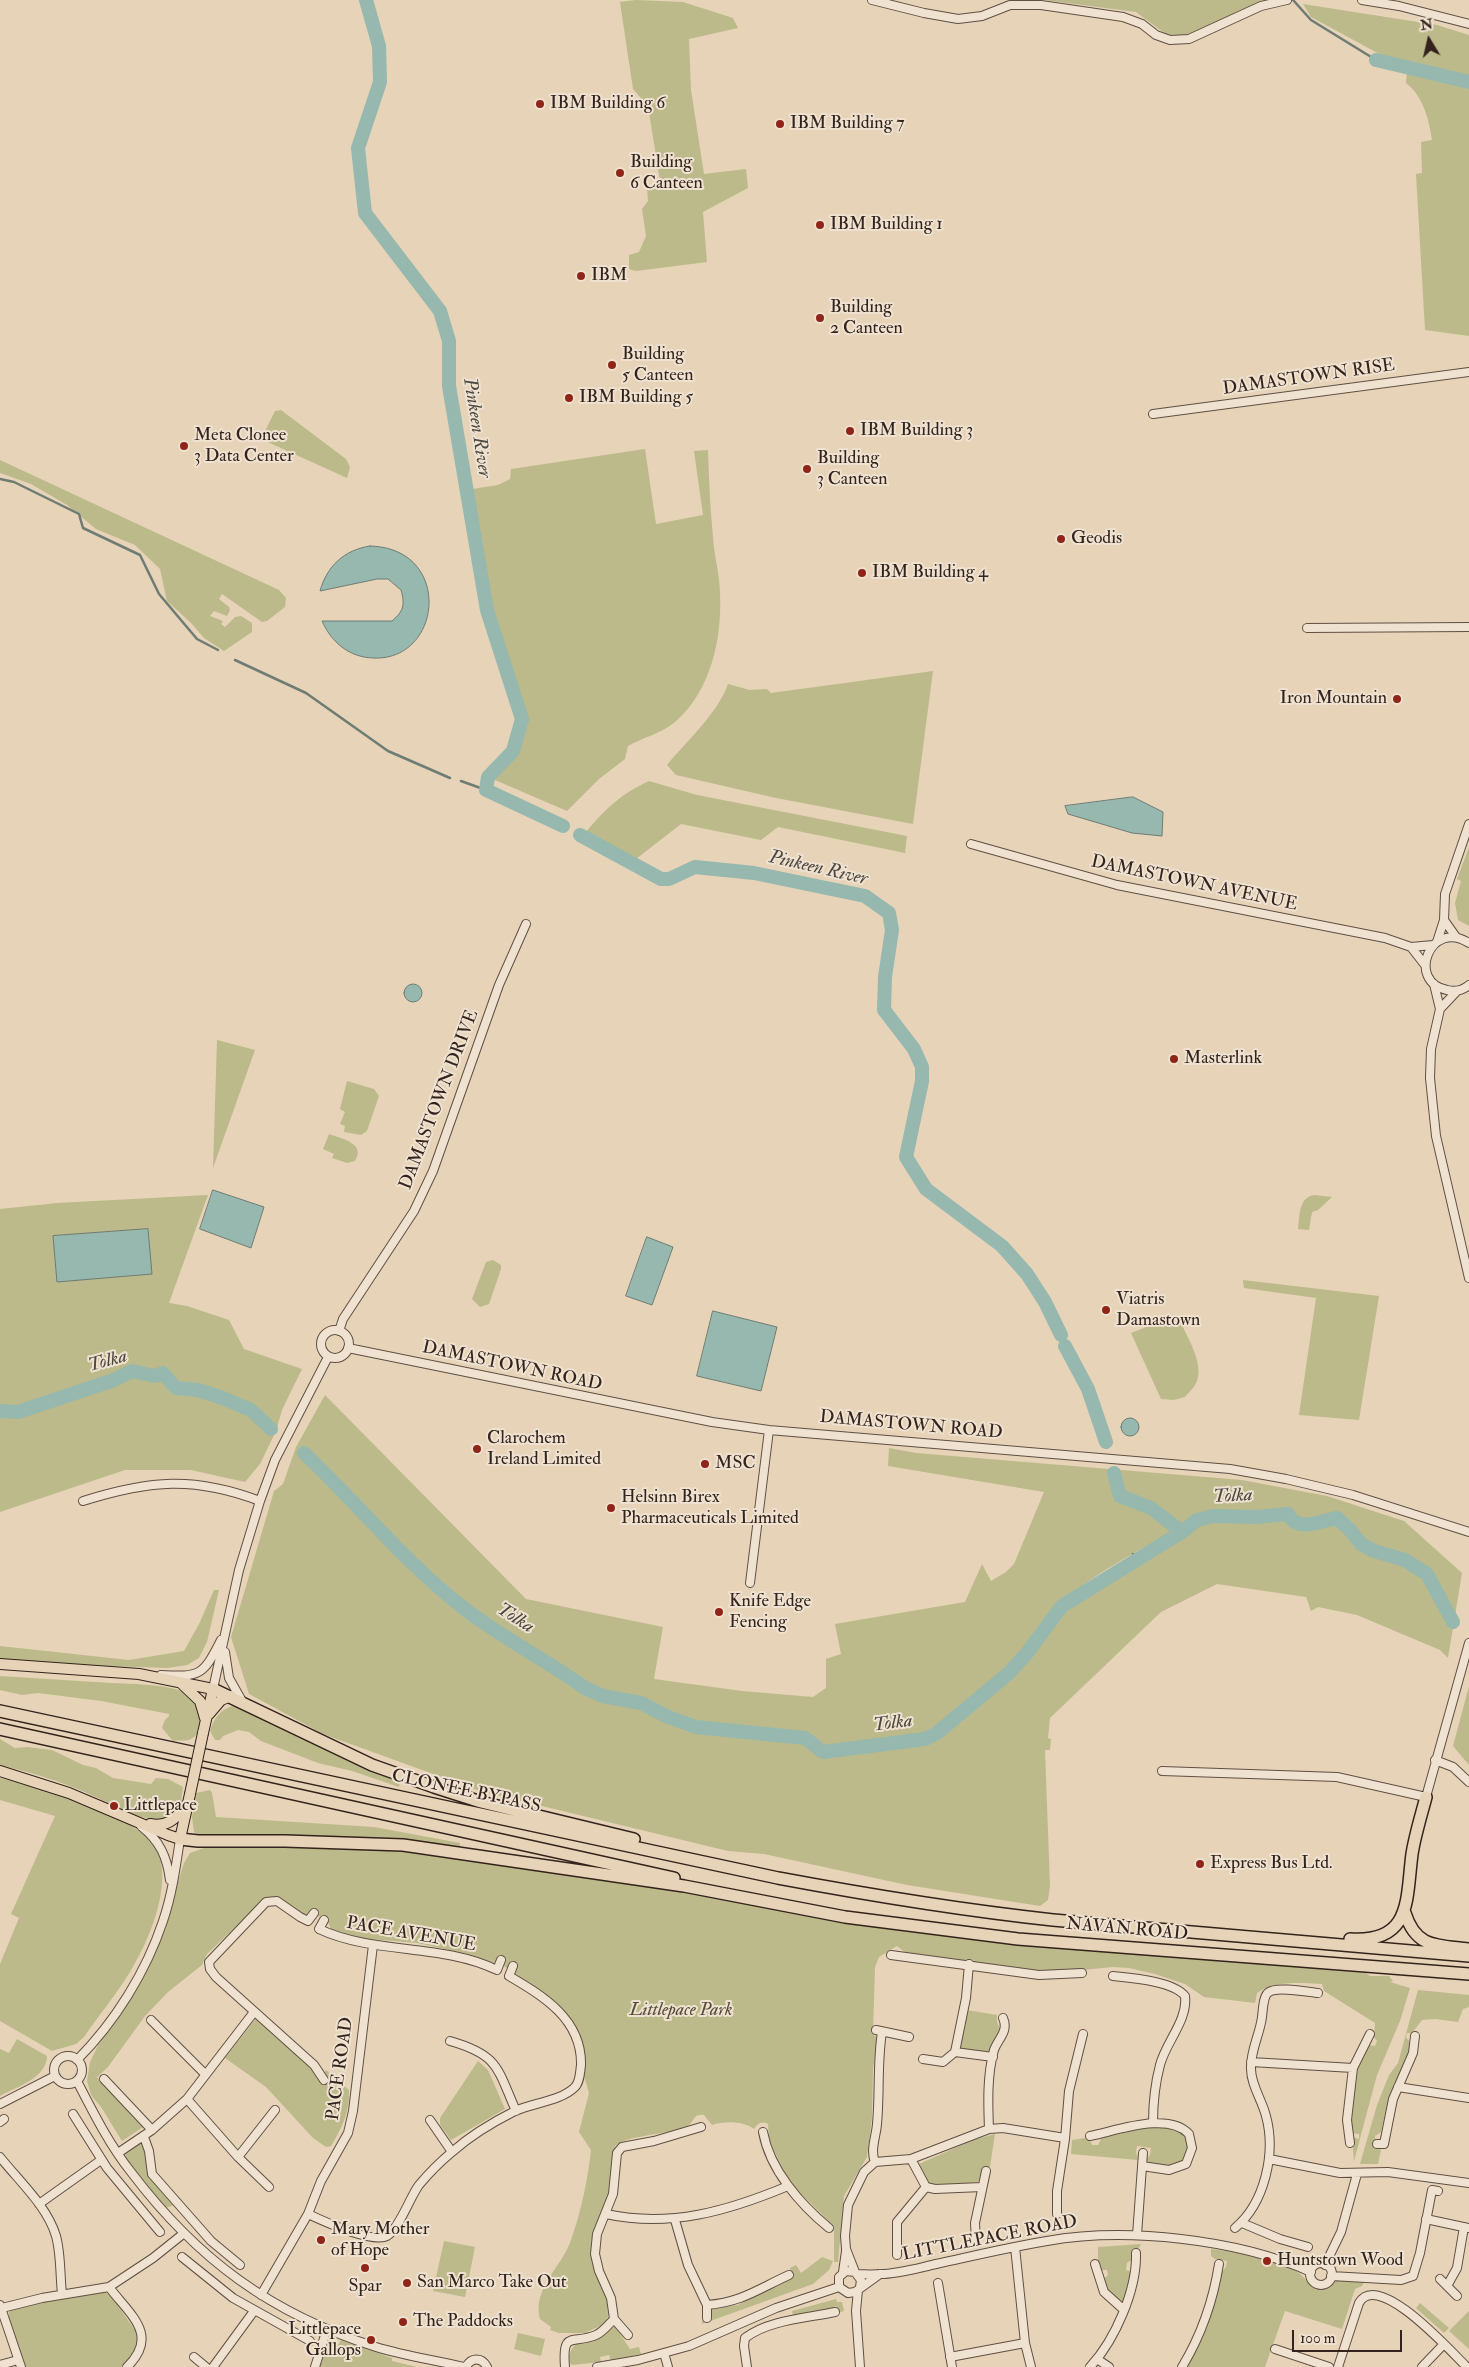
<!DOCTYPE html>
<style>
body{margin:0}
#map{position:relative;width:1469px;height:2367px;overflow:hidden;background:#e6d3b8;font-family:"IM FELL Double Pica",serif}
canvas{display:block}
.north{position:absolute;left:1404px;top:15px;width:50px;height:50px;-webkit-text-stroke:4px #efe2d1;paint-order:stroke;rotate:351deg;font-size:14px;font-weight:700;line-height:20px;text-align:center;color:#33231c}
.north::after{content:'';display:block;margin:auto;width:18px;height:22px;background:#33231c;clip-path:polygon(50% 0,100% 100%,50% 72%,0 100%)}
.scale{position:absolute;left:1292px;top:2330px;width:110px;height:22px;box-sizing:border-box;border:2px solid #33231c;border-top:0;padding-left:6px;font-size:15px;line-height:18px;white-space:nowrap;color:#33231c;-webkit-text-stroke:4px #efe2d1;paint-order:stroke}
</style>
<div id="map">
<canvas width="1469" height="2367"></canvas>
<div class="north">N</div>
<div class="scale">100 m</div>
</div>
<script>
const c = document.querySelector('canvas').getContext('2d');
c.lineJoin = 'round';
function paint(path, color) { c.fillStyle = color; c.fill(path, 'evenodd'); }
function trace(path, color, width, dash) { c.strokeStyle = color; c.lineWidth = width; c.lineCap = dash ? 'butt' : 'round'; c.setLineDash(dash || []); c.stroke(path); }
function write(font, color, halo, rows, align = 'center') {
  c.font = font + ' "IM FELL Double Pica",serif'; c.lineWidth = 4; c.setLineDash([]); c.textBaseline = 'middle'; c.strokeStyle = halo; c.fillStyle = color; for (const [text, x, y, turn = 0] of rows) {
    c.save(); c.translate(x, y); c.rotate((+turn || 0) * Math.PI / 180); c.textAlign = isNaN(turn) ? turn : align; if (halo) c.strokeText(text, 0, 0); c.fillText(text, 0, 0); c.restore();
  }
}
const green = new Path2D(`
 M636,0L683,2L733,18L738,28L689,39L691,90L704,174L746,169L748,188L703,212L707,262L636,271L629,269V255L639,252L646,236L642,209L648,201L647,188L660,181L648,106L633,89L620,2Z
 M1044,0H1278L1189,37L1171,38L1136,12Z
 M1303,4L1437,25L1469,35V336L1425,330L1416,174L1422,173L1421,142L1432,140C1429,119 1423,96 1406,83L1407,69L1311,17Z
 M281,410L346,459L350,467L347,478L261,439L275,411Z
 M645,449L656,524L703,515L694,451L708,450C709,479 710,508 713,537C714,556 720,575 720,594C722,639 711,691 675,722C661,734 643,737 628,746L625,759L599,779L567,811L488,777L513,751L522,719L487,610L466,490L498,485L510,479L511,469Z
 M0,460L279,590L286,598L285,607L267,621L262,622L222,594L219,599L229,607L230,610L227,616L214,611L210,616L223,621L221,624L225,627L235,617L241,616L252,623V632L224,651L204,638L191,623L167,601L160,569L135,545L96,529L67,505L31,484L0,473Z
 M933,671L913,824L776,798L676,775L667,765C686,742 718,713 728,684L750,690L767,689L771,693Z
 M649,781L697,795L907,836L905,853L778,827L761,840L681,824L636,859L586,832C606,808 621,794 649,781Z
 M1469,847V926L1458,920L1455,903L1461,881L1457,879Z
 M217,1040L255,1050L213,1168Z
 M347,1081L374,1089L379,1096L367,1131L361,1135L344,1132L345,1126L340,1124L345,1112L340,1109Z
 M329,1134C342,1139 366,1143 355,1161L347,1163L332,1158L334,1154L323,1149Z
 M208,1195L169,1303L187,1306L229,1320L244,1349L302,1369L282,1410L276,1431L260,1464L245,1482L191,1470H125L0,1512V1415H3L5,1408H0V1209L57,1203Z
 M1314,1195L1332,1197L1318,1210L1312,1212L1309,1230L1298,1229C1300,1216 1298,1198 1314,1195Z
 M493,1260L501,1265V1269L489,1304L480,1307L472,1299L486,1262Z
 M1243,1280L1379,1296L1359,1420L1299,1415L1316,1298L1244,1288Z
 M1172,1317L1180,1320C1186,1336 1204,1362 1197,1381C1195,1387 1189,1392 1185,1397L1174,1400L1161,1399L1131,1333Z
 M325,1395L526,1599L663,1627L654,1679L742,1691L813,1697L826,1688V1659L841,1654L835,1624L965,1602L982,1564L991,1581L1006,1572L1014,1564L1044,1492L888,1466L889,1448L916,1453L1242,1480L1327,1496L1404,1521L1462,1573L1448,1658L1440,1650L1357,1615L1318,1607L1311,1611L1306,1597L1217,1584L1161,1612L1050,1718L1048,1738L1051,1739L1050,1750H1045L1050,1886L1048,1900L1040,1906L907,1885L764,1854L728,1851L480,1791L323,1734L249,1694L231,1637L274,1491L283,1484L296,1447ZM1207,1512L1251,1518H1214L1202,1520L1064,1607L1040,1642L970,1711L922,1743L868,1747L827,1754L817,1750L809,1742L797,1739L687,1729L637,1704L600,1698L587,1692L451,1605L459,1597L505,1633L523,1640L586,1686L609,1695L644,1700L675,1715L698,1721L797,1732L817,1739L823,1747C840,1753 854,1742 871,1740C887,1738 904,1741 920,1737C941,1733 1016,1660 1032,1641C1041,1630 1047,1613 1058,1604C1103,1567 1157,1541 1207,1512Z
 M214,1590H219L207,1642L199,1658L187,1665L168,1668L75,1665L0,1659V1646L129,1660L184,1651L199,1624Z
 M0,1676C37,1678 74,1681 111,1683C133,1684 158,1684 179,1690C200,1696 210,1734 188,1740C184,1741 178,1740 173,1741L162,1728L165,1720L169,1716V1714L101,1701L38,1693L22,1695L0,1690Z
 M1469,1686V1765L1453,1746Z
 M232,1706L248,1709L394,1775L400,1782L399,1787L352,1771L318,1763L261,1741L249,1732L238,1730L223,1736L220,1740H215L210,1731C214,1718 220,1710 232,1706Z
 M0,1739L15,1748L27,1747L52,1750L83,1765L96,1768L113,1778L151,1784L156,1778L168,1779L183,1787L181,1801L165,1820C134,1821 104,1799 75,1788C50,1778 25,1771 0,1765Z
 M0,1778C33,1782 63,1796 94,1809C115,1818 137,1825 152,1843C178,1874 149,1942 130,1972C116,1995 99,2015 84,2037L76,2044L52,2051L0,2021V1964L19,1918L11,1914L55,1816L0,1800Z
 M210,1790L212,1793L216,1817L374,1827L460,1843V1849L201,1837L194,1832L192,1817L196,1793Z
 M270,1844L406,1849L757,1902C766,1908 774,1912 784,1907L849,1920L862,1926H888L995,1942L1085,1950L1214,1958C1228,1963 1242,1960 1256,1962C1293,1966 1329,1970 1366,1973L1370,1976H1389L1393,1981L1390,1982L1410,1988L1400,2021L1377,2075L1354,2161L1352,2137L1359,2139V2134L1352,2133L1350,2128C1352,2102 1350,2066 1369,2045L1375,2046L1377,2041L1374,2037L1375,2023L1324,1991L1322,1984C1301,1983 1275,1980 1257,1993L1255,2003L1204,1997L1185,1984L1155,1974L1129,1968L1113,1967L1062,1972L1036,1971L906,1953L897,1946L879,1957L875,1967L873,2034L878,2039L873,2068L872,2117L867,2157L844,2196L838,2262H834V2226L790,2183L769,2141L768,2124C761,2121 758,2123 754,2129C743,2121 725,2121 712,2125L704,2115C694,2114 695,2119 690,2124C686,2128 679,2129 675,2130C659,2135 627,2136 615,2146L609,2192L591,2242L592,2262L607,2299L608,2317L602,2325L585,2333H559L550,2330L551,2327L540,2319C532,2288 562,2267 571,2240C581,2212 588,2179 591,2150L579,2132L589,2093L584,2076V2063L573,2025L564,2011L552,2000L504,1966L468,1954L417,1943L359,1938L331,1929L328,1922L310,1911L306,1915H302C290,1907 279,1895 265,1899L207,1954L202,1965L168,1992L145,2016L108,2067L97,2077L143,2127L122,2141L101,2107L91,2095L87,2081L90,2062L99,2043L126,2006L153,1959L184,1863L190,1853L212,1845Z
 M1418,1990L1469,1995V2007L1463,2009L1458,2022L1435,2019L1422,2020L1412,2033H1407L1406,2037L1412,2045V2050L1389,2096L1381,2132L1375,2136L1376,2148L1381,2150L1378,2164H1360L1377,2105L1389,2075L1398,2063Z
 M967,2010L997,2015V2022L1001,2032L992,2045L989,2054L964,2050L960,2047Z
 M258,2016L314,2068L313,2073L319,2080L326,2070L349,2090C350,2111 342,2128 331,2146L326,2147L313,2138L266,2087L225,2058Z
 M17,2039L47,2056C47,2078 16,2087 0,2096V2049L9,2053Z
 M478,2061L488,2070L505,2109L451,2140L440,2125V2118Z
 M1150,2127H1164L1184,2134L1189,2148C1187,2153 1185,2160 1181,2163C1174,2169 1151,2167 1146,2160L1150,2155L1151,2148L1137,2146L1136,2152L1138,2160L1071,2154L1072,2140L1085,2138L1090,2140L1092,2145H1098L1101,2139L1105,2137Z
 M995,2134L990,2167L982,2170L978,2182L935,2186L925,2181L919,2164L973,2140Z
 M141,2142L146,2146L147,2167L174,2205L165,2208L125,2158L126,2153Z
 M444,2241L475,2247L465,2297L433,2291Z
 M1141,2244L1139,2248L1133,2249V2259L1127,2263L1126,2270L1132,2272L1125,2298L1122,2301C1111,2299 1107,2289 1103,2280L1108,2275L1107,2270H1102L1098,2262V2247Z
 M1211,2249C1239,2253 1272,2256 1296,2271C1305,2276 1308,2285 1316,2290H1325L1338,2280L1364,2282L1362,2286L1355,2289L1342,2329L1285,2311L1265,2367H1186L1207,2328L1221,2273L1226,2267L1227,2261L1215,2259L1211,2256Z
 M822,2257L833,2261L829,2270L813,2284L702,2324V2321L713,2308L738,2305L769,2286L792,2277L790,2268L796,2265L801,2273Z
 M105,2292L112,2297L139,2336C136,2350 132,2357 121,2367H25L9,2321V2312L12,2309L47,2300Z
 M836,2299L837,2302H842L844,2311L837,2313L836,2306L830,2309L793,2316L792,2311Z
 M1420,2303L1449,2328L1444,2333L1416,2308Z
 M1469,2311V2349L1449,2331Z
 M615,2326L630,2349L639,2347L641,2354L611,2361L609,2355L600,2357L601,2362L572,2365L570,2363C565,2338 598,2335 615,2326Z
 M518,2333L545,2339L541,2356L514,2349Z
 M341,2340L392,2358V2361L417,2367H318L324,2348L333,2343L338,2345Z`);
const water = new Path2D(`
 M370,546C457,548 442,671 364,657C344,653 330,639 322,621H392C404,611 405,604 401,590L388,579H377L320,591C327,566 344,550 370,546Z
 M1133,797L1163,812L1162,836L1132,833L1068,814L1065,806Z
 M404 993a9 9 0 1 1 18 0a9 9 0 1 1-18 0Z
 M213,1190L264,1207L251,1248L200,1229Z
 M148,1229L152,1274L57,1282L53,1236Z
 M647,1237L673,1247L652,1305L626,1296Z
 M713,1311L777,1327L761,1391L697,1376Z
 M1121 1427a9 9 0 1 1 18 0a9 9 0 1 1-18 0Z`);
const stream = new Path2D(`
 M1293,0L1311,20L1376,60
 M0,479L14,482L79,514L83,528L140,555L159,594L197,639L218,650
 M235,660L306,693L388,751L450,778
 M461,781L486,790
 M1133,1554L1136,1559`);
const river = new Path2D(`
 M366,0L379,46L380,82L358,148L365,213L440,311L449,341V386L487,610L522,719L513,751L488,777L486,790L563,826
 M1376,60L1469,82
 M580,835L661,879H669L695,867L754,873L865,896L889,913L892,930L885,977L884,1010L914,1049L922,1067V1081L906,1157L926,1189L1002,1246L1027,1274L1045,1302L1061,1335
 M1065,1346L1088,1389L1106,1442
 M0,1411L18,1412L114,1380L132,1371L155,1376L163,1373L176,1388L198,1390L220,1397L251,1410L271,1429
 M304,1453C357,1503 404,1561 461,1606C500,1637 545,1659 585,1688L603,1696L641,1703L668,1717L696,1727L805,1738L823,1752L925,1739L937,1733L1009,1673L1027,1653L1062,1606L1182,1532L1197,1520L1213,1516L1257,1517L1288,1514C1297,1533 1319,1521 1337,1518L1351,1531L1361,1544L1374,1551L1405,1560L1427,1574L1453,1622
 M1114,1473L1120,1496L1151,1508L1182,1532`);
const minor = new Path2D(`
 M872,0L924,13L958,19L982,16L1010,5H1041L1123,17L1142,24L1156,35L1170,40L1189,39L1261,6L1287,0
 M1362,0L1399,6L1469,24
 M1153,414L1469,372
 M1307,628L1469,627
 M971,844L1117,885L1385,938L1411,947L1425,965
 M1444,920L1456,937
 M1437,942L1444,920L1445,894L1469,824
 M1469,943C1430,918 1406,982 1447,990C1455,992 1463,990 1469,985
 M1411,947L1433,945
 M1434,984L1440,1009
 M1457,991L1440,1009L1431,1049L1430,1078L1436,1136L1469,1278
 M321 1344a14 14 0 1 1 28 0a14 14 0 1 1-28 0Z
 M339,1331L343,1319L414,1211L433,1171L499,985L526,924
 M348,1348L712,1422L769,1430L1230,1469L1286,1479L1353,1495L1469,1532
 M83,1501C150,1480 194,1476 260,1501
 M750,1583L769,1430
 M225,1652L229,1678L242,1701
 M161,1675C200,1677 203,1676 221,1640
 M213,1689L239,1570L260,1501L275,1460L328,1357
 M1435,1760L1453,1767L1469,1782
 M1162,1771L1337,1777L1426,1797L1469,1643
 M141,1826C160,1841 167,1857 170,1880
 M314,1913L308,1921L300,1917L277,1901L266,1902L209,1962L210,1969L216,1977L314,2065L324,2080
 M324,1920L319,1929C375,1955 441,1943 497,1970L501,1960
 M891,1955L1039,1975L1082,1973
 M1113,1976C1132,1978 1173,1981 1185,1996C1188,2020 1166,2042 1160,2065C1155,2084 1153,2103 1153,2123
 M151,2020L205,2074
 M876,2030L909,2037
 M450,2041C499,2055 497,2068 516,2111
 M955,2052L993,2057
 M54 2070a14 14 0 1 1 28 0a14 14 0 1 1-28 0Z
 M923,2059L943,2062L955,2052L966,1998L969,1964
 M77,2060C115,2022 146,1972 163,1921C172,1895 176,1866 180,1839
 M1251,2062L1353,2068
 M104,2079L152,2130
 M77,2081C93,2112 109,2144 131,2172C197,2259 271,2314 376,2347C405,2356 435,2360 464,2367
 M1398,2087L1469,2098
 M187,2099L238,2157L269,2187
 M0,2104L55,2076
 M73,2114L107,2168L160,2232
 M430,2120L452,2152
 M0,2122L4,2119
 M989,2129C988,2103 987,2075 994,2050C998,2039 1009,2031 1003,2018
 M763,2132C770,2170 800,2204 829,2228
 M1090,2136C1116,2131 1168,2111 1189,2134L1192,2148L1186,2164L1169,2170L1142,2166
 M144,2137L149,2151L152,2174L211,2241L240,2265
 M1350,2143L1347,2120L1353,2068L1370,2034
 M1377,2144H1384L1393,2099L1413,2053L1415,2036
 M118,2153L152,2130L187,2099L254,2012
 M0,2157C19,2181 47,2206 56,2236C61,2254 60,2276 62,2294
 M238,2157L275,2110
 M911,2159L926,2187L935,2189L982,2187
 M1269,2159L1340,2173L1388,2172L1469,2183
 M875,2162C870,2150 876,2137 877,2124C880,2093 877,2063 882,2032
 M39,2204L101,2160
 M308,2214C323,2221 372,2244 387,2236C399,2229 410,2197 419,2185C429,2173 440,2162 452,2152C470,2136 493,2122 515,2111C533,2103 561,2101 575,2087C580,2082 580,2072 581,2065C582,2019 543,1996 509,1976L513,1966
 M606,2214C670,2228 728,2211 788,2186
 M1057,2214V2191L1065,2139L1069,2091L1083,2034
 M1426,2219L1468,2228
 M675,2220L688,2265L707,2305V2318
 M1242,2223L1280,2239L1308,2247
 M1235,2228C1265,2203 1276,2153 1266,2116C1262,2100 1251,2085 1251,2069C1250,2051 1260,2034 1262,2017C1263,2010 1263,1995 1269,1992C1277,1986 1308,1992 1318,1993
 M1137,2235L1143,2153
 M976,2242L975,2223L986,2171
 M1015,2247L1025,2343L1031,2367
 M897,2255V2222L926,2187
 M182,2257L233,2298L310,2341
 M1310 2274a11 11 0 1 1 22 0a11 11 0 1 1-22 0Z
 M1095,2264L1104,2292L1124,2310
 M1325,2265L1341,2232L1357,2174
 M843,2272L846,2251
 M855,2272L846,2249L845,2236L848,2205L864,2172L875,2162L911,2159L989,2129L1003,2128L1065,2138
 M857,2274C865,2274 872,2275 880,2274C898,2274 918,2268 936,2264C973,2256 1010,2247 1047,2241C1126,2227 1237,2239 1311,2272
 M1331,2276L1401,2280L1413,2276L1420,2253L1432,2190L1438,2191
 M1440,2279L1457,2296
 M938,2283L952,2367
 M1447,2286L1457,2268L1464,2227
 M109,2287C130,2315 160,2335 127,2367
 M860,2287L861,2280L855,2272L846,2271L839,2277V2287L848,2293L855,2292L880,2274
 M858,2290L856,2311L860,2367
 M261,2295L308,2214L321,2181L348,2133L353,2111L373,1945
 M0,2305L21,2367
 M707,2305C742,2302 758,2289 789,2275
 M2,2308L42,2298L109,2287L153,2258L183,2234
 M628,2335L614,2319L611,2298L599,2271L595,2254L597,2234L613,2194L617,2153L622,2147L654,2141L701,2127
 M1275,2349L1329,2367
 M664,2353L668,2367
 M194,2357L206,2367
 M950,2357L1025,2343
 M1097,2359L1109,2367
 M0,2365L18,2360
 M213,2367L254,2311
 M315,2367L327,2329
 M466,2367C471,2357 482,2357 487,2367
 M565,2367C562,2329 573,2345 596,2335C603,2332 609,2324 614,2319
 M597,2367L638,2360L689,2346L776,2308L839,2287
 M747,2367L744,2346L745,2338C768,2320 807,2318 835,2312
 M1090,2367C1115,2340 1137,2290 1136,2253
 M1182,2367C1202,2334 1213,2302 1219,2264
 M1338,2367L1359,2303C1378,2269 1452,2353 1467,2367
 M1422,2367L1443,2345`);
const major = new Path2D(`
 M0,1664L139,1674L213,1689L203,1733
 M180,1682L200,1701L205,1718
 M209,1714L221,1700L231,1696
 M0,1771L69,1793L168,1835L180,1839L190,1794
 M150,1824C167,1827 175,1820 185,1806`);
const highway = new Path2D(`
 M213,1689L372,1765L434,1787L481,1802L634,1839
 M0,1711L778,1878C869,1895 961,1910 1053,1920L1469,1956
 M0,1729L674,1878
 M180,1839L198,1841H285L403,1845L684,1886L845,1917L1018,1939L1469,1974
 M1405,1913C1416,1948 1436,1945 1469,1949
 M1350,1939C1412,1943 1406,1900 1412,1854C1415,1835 1421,1816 1426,1797`);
const majorBridge = new Path2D(`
 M190,1794L203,1733`);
const markers = [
 [540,104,5,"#8f2418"],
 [780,124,5,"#8f2418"],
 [620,173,5,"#8f2418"],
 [820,225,5,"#8f2418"],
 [581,276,5,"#8f2418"],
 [820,318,5,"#8f2418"],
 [612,365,5,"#8f2418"],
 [569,398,5,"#8f2418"],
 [850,431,5,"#8f2418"],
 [184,446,5,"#8f2418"],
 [807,469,5,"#8f2418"],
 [1061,539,5,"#8f2418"],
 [862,573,5,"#8f2418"],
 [1397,699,5,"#8f2418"],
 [1174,1059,5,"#8f2418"],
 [1106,1310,5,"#8f2418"],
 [477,1449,5,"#8f2418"],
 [705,1464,5,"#8f2418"],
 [611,1508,5,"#8f2418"],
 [719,1612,5,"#8f2418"],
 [114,1806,5,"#8f2418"],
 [1200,1864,5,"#8f2418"],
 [321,2240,5,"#8f2418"],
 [1267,2261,5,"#8f2418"],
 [365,2268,5,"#8f2418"],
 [407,2283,5,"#8f2418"],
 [403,2322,5,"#8f2418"],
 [371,2340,5,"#8f2418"]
];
const poiNames = [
 ["IBM Building 6",550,104],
 ["IBM Building 7",790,124],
 ["Building",630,163],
 ["6 Canteen",630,184],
 ["IBM Building 1",830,225],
 ["IBM",591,276],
 ["Building",830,308],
 ["2 Canteen",830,329],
 ["Building",622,355],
 ["5 Canteen",622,376],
 ["IBM Building 5",579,398],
 ["IBM Building 3",860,431],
 ["Meta Clonee",194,436],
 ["3 Data Center",194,457],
 ["Building",817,459],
 ["3 Canteen",817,480],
 ["Geodis",1071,539],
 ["IBM Building 4",872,573],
 ["Iron Mountain",1387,699,"right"],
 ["Masterlink",1184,1059],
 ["Viatris",1116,1300],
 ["Damastown",1116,1321],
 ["Clarochem",487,1439],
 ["Ireland Limited",487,1460],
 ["MSC",715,1464],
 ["Helsinn Birex",621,1498],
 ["Pharmaceuticals Limited",621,1519],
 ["Knife Edge",729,1602],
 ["Fencing",729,1623],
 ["Littlepace",124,1806],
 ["Express Bus Ltd.",1210,1864],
 ["Mary Mother",331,2230],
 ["of Hope",331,2251],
 ["Huntstown Wood",1277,2261],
 ["San Marco Take Out",417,2283],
 ["Spar",365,2287,"center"],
 ["The Paddocks",413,2322],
 ["Littlepace",361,2330,"right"],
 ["Gallops",361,2351,"right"]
];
const streetNames = [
 ["DAMASTOWN RISE",1309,378,-8],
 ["DAMASTOWN AVENUE",1194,884,12],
 ["DAMASTOWN DRIVE",440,1100,-69],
 ["DAMASTOWN ROAD",512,1367,12],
 ["DAMASTOWN ROAD",911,1426,5],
 ["CLONEE BYPASS",466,1792,12],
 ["NAVAN ROAD",1127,1930,5],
 ["PACE AVENUE",411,1935,10],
 ["PACE ROAD",341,2069,-82],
 ["LITTLEPACE ROAD",990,2239,-11]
];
const parkNames = [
 ["Littlepace Park",681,2011]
];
const waterNames = [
 ["Pinkeen River",476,428,81],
 ["Pinkeen River",818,869,13],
 ["Tolka",108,1362,-15],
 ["Tolka",1233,1497,-3],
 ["Tolka",515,1619,33],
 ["Tolka",893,1724,-7]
];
paint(green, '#bcba8a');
paint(water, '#96b8ae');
trace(water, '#6e7c74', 1);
trace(stream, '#6e7c74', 2.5);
trace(river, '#96b8ae', 14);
trace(minor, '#604f43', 10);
trace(major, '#33231c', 12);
trace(highway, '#33231c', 14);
trace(minor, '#efe2d1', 8);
trace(major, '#e6d3b8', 10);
trace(highway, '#e6d3b8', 11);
trace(majorBridge, '#33231c', 12, []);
trace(majorBridge, '#e6d3b8', 10);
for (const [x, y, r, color] of markers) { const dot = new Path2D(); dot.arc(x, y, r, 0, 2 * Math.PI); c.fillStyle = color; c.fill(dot); trace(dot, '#efe2d1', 2); }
write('18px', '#33231c', '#efe2d1', poiNames, 'left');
write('18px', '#33231c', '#efe2d1', streetNames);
write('italic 18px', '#554938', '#efe2d1', parkNames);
write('italic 19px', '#4c4840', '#efe2d1', waterNames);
</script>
